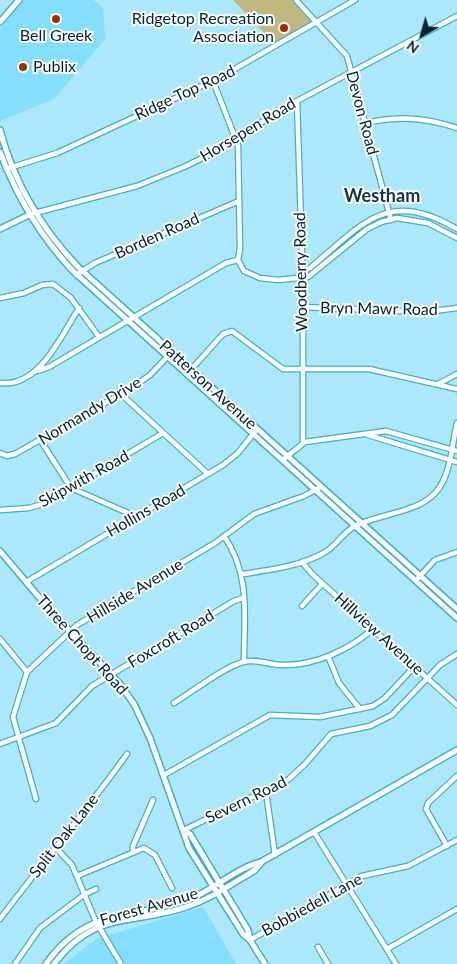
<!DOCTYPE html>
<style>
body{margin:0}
#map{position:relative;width:457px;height:964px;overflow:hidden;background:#ace7fb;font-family:Lato,sans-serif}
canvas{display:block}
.north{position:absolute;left:397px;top:10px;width:50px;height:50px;-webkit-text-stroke:4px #fdfdfd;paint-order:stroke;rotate:218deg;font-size:14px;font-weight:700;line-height:20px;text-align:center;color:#01252f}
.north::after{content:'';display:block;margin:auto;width:18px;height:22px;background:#01252f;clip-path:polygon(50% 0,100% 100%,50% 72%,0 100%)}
</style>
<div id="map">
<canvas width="457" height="964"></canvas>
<div class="north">N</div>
</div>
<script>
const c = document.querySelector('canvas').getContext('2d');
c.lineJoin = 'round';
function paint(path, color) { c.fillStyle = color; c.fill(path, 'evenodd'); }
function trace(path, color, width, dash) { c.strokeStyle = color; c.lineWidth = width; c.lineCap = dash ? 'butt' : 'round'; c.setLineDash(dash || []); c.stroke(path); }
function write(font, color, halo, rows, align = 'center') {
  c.font = font + ' Lato,sans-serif'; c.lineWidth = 4; c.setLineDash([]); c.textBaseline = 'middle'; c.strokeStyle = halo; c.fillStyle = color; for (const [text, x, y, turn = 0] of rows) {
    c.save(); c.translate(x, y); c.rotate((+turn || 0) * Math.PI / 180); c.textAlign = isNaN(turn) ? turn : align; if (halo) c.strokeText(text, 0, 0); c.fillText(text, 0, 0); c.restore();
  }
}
const built = new Path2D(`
 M24,0H93L103,8L105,39L54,99L0,121V29Z
 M203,907L236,964H64L96,939Z`);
const green = new Path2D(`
 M233,0H296L317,22L277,46Z`);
const minor = new Path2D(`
 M296,0L347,56L391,220
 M213,81L238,145L240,248L238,260
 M297,101L303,284V443
 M365,123C400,116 423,117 457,128
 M6,169L57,153L219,78L355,0
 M35,213L137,186L184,167L225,147L280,110L457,16
 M238,260L244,271L260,278L278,280L308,277L367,229L381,222L397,218L428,223L457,238
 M301,272L310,268C362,225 387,187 457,229
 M76,275L95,263L239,201
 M0,298L24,293L42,285L53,284L71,298L99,337
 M301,307L426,312L457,308
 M37,371L49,367L226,263L238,260
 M189,372L223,334L232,331L283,369H369L457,389
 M0,383C39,388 61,336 79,308
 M438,384L457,374
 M121,394L208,474
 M368,435L457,462
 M41,441L71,488L135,516
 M0,453L7,456L15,454L133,387L150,375L172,352
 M285,458L305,442L386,431L457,451
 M0,510L29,508L43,504L163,433
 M224,536C251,575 244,616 244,662
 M302,562L312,574L457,705
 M243,574C270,570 303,566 327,551C337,544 345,531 355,526C378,514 418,513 436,492C451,475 452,444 457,423
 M418,578L435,560L457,552
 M26,582L223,465L238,453L257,429
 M302,606L322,584
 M0,639L27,672
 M328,656L339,683L360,709
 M174,703C192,692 224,667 243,662C258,658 271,666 285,665C317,665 350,649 373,629
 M0,744L56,723L92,686L234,601L243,598
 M164,775L270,715L320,717L373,706L385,698L415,666
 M266,792L275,855
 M36,799L13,717L27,672L77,625L215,543L254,514L304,496L321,487
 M184,830L289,779L306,763L331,734L370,726L392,715L440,665L457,654
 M314,832L396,964
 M447,846L426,809L428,803L457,776
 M55,847L72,865L96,922L121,964
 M133,851V846L153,800
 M77,876L144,848L155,855L172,888
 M0,919C42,863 87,810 127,754
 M250,940L362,876L408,866L457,840
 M318,947L328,964
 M387,949L457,909
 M15,964L40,928L85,894L96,889`);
const major = new Path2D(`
 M0,22L19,0
 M0,130C14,183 41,228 78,267L457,609
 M0,152C17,197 40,236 73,271L457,618
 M0,229L31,214
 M0,551L49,609L119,683L134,704L150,738L189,848L243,934L250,940
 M184,830L190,834L248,930L250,940L265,964
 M46,964C88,904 136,921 194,897C217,887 237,868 261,862L457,750
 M54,964C94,911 129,925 183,908C209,900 232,884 255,870L261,863`);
const markers = [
 [56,19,5,"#973300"],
 [284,28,5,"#973300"],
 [23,67,5,"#973300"]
];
const poiNames = [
 ["Ridgetop Recreation",274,19],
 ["Association",274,37],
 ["Bell Greek",56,36,"center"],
 ["Publix",33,67,"left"]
];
const streetNames = [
 ["Ridge Top Road",185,93,-25],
 ["Devon Road",362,113,75],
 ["Horsepen Road",248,130,-31],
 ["Borden Road",157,236,-24],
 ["Woodberry Road",301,272,-91],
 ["Bryn Mawr Road",379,309,1],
 ["Patterson Avenue",208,385,42],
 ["Normandy Drive",90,411,-31],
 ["Skipwith Road",84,479,-29],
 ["Hollins Road",146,511,-30],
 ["Hillside Avenue",135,591,-31],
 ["Hillview Avenue",379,634,42],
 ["Foxcroft Road",171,639,-31],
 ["Three Chopt Road",82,645,48],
 ["Severn Road",246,800,-26],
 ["Split Oak Lane",64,836,-52],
 ["Bobbiedell Lane",312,905,-29],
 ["Forest Avenue",149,907,-16]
];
const neighbourhoodNames = [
 ["Westham",382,196]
];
paint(built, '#84defc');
paint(green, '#c0b87e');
trace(minor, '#3eafcf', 7);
trace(major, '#3eafcf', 8);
trace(minor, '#fff', 4.5);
trace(major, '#fff', 5);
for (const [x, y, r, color] of markers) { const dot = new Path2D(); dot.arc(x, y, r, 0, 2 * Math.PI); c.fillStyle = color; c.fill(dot); trace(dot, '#fdfdfd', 2); }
write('16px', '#01252f', '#fdfdfd', poiNames, 'right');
write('16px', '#01252f', '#fdfdfd', streetNames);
write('bold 18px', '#12353f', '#fdfdfd', neighbourhoodNames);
</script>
